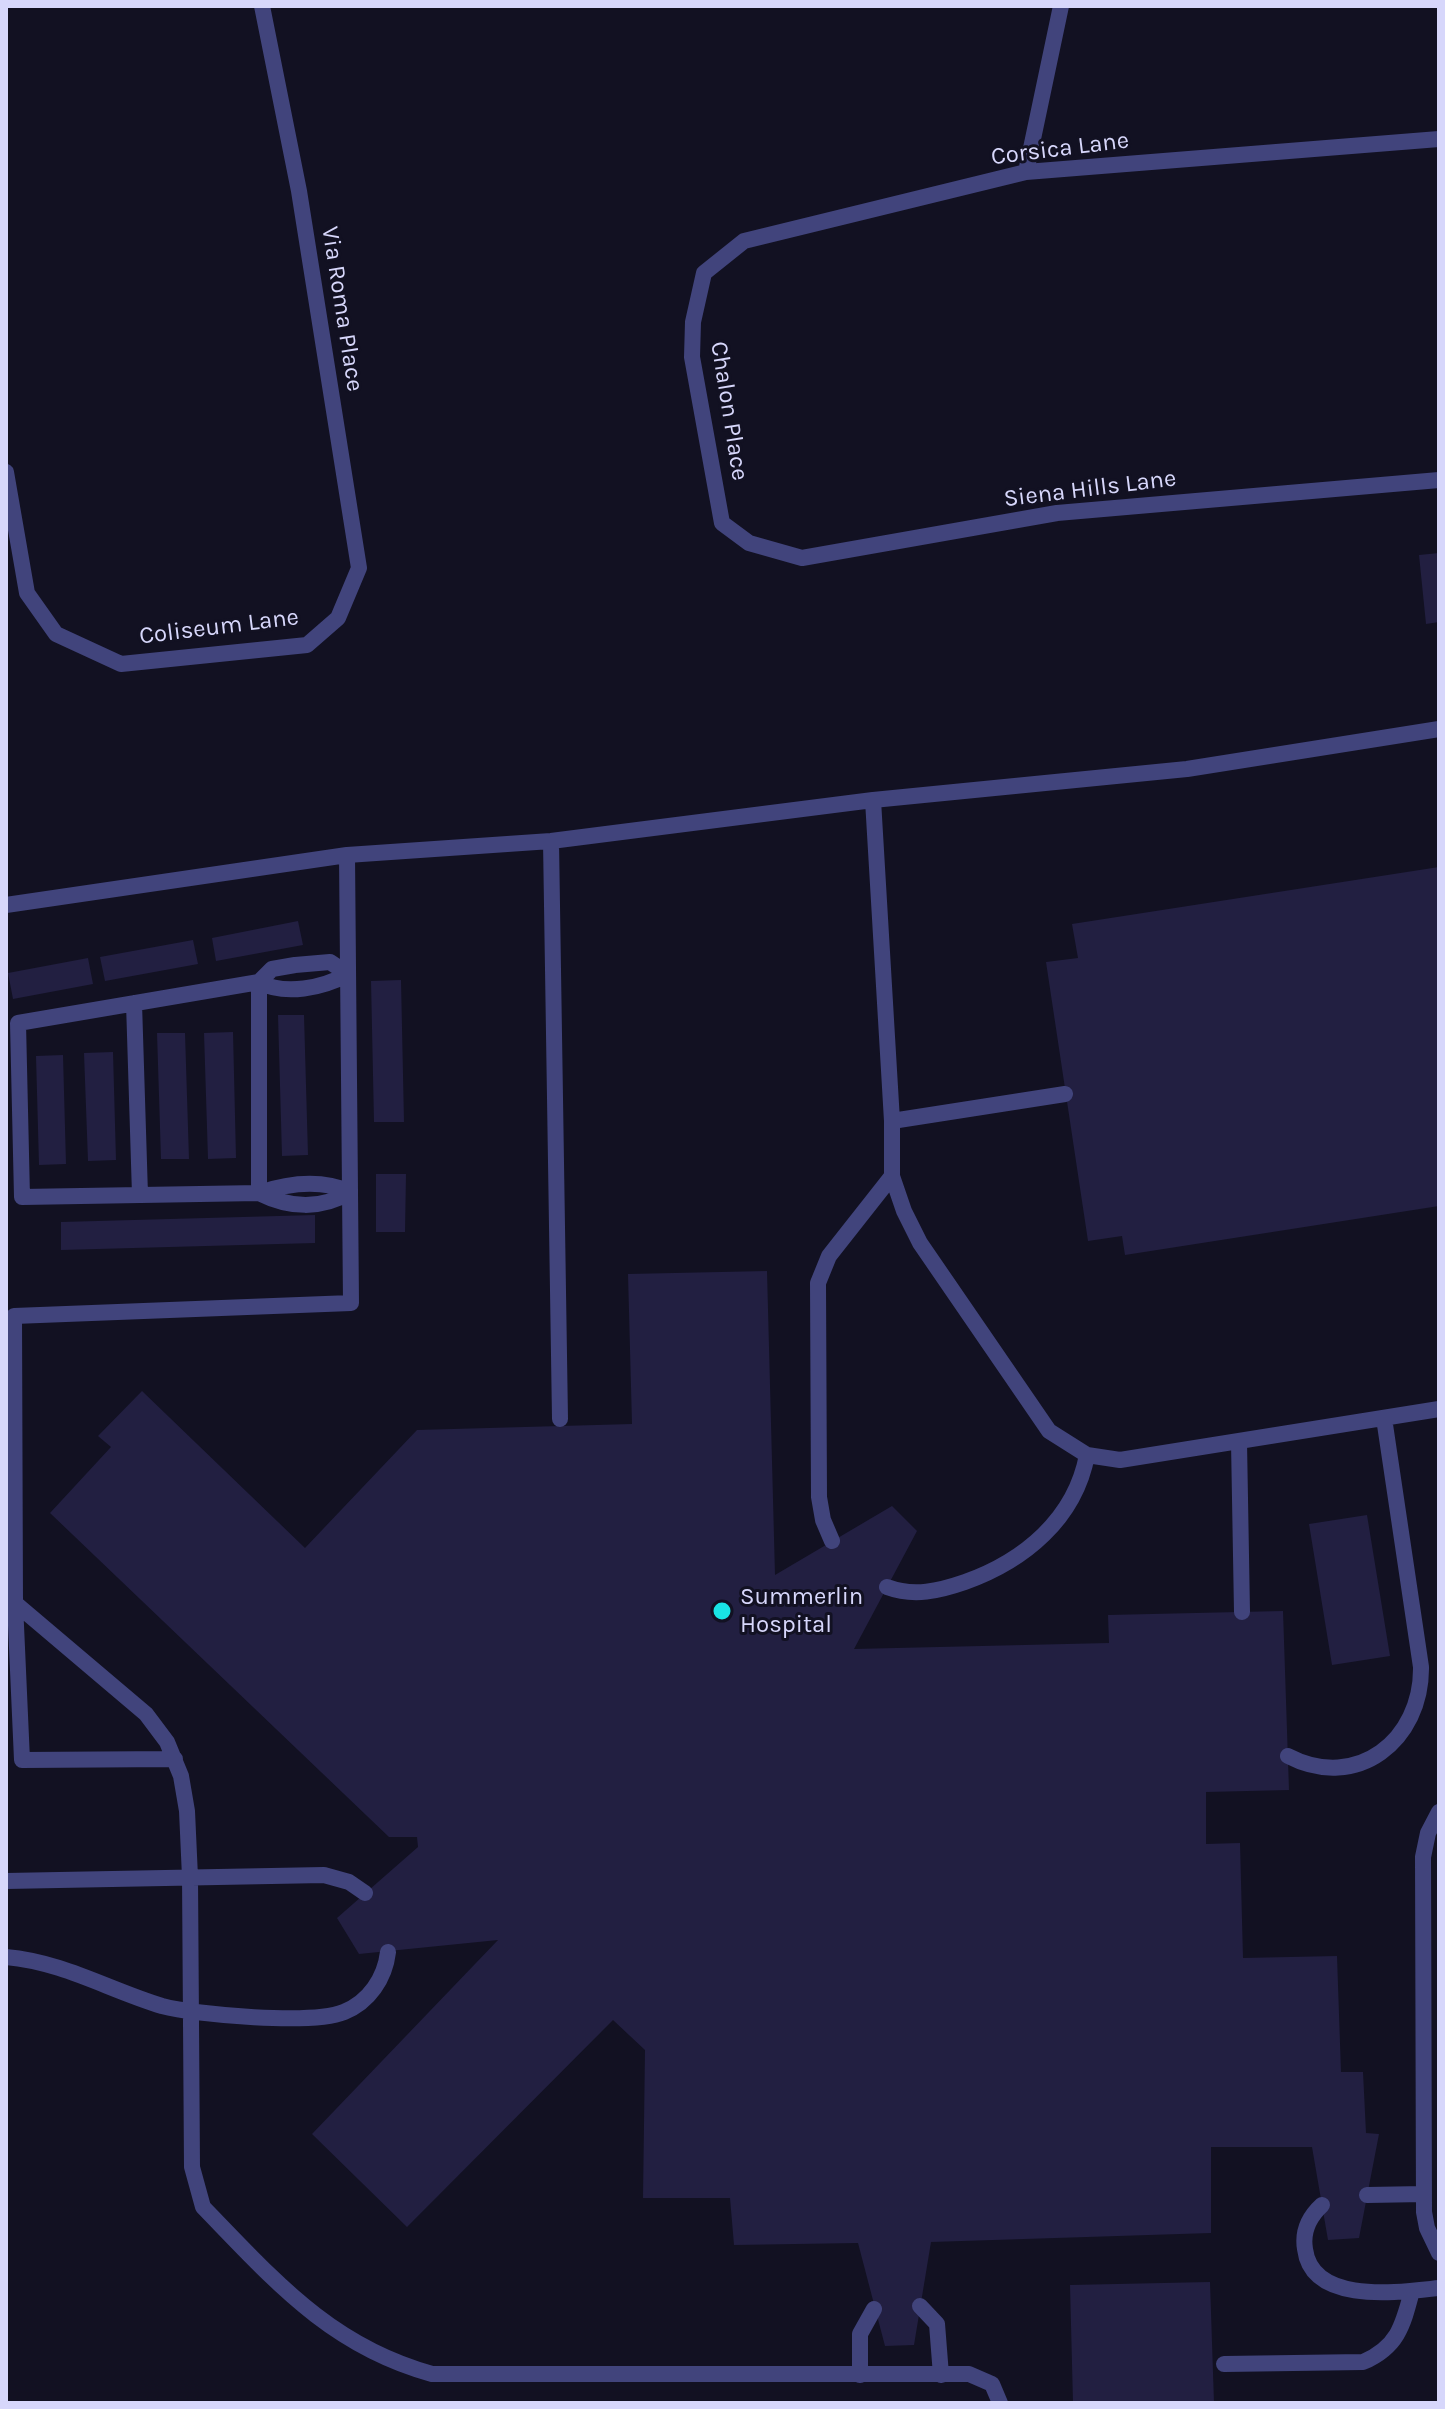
<!DOCTYPE html>
<style>
body{margin:0}
#map{position:relative;width:1445px;height:2409px;overflow:hidden;background:#121122;font-family:Karla,sans-serif}
canvas{display:block}
.frame{position:absolute;inset:0;border:8px solid #d7d7fb;pointer-events:none}
</style>
<div id="map">
<canvas width="1445" height="2409"></canvas>
<div class="frame"></div>
</div>
<script>
const c = document.querySelector('canvas').getContext('2d');
c.lineJoin = 'round';
function paint(path, color) { c.fillStyle = color; c.fill(path, 'evenodd'); }
function trace(path, color, width, dash) { c.strokeStyle = color; c.lineWidth = width; c.lineCap = dash ? 'butt' : 'round'; c.setLineDash(dash || []); c.stroke(path); }
function write(font, color, halo, rows, align = 'center') {
  c.font = font + ' Karla,sans-serif'; c.lineWidth = 6; c.setLineDash([]); c.textBaseline = 'middle'; c.strokeStyle = halo; c.fillStyle = color; for (const [text, x, y, turn = 0] of rows) {
    c.save(); c.translate(x, y); c.rotate((+turn || 0) * Math.PI / 180); c.textAlign = isNaN(turn) ? turn : align; if (halo) c.strokeText(text, 0, 0); c.fillText(text, 0, 0); c.restore();
  }
}
const building = new Path2D(`
 M1439,553V622L1426,624L1419,555Z
 M1439,867V1206L1125,1255L1122,1236L1088,1241L1046,962L1078,958L1072,924Z
 M298,921L303,945L216,961L212,938Z
 M193,940L198,964L105,981L100,957Z
 M88,958L93,984L13,999L8,973Z
 M401,980L404,1122H374L371,981Z
 M278,1015H304L308,1155L282,1156Z
 M233,1032L236,1158L208,1159L204,1033Z
 M157,1033H185L189,1159H161Z
 M113,1052L116,1160L88,1161L84,1053Z
 M63,1055L66,1164L39,1165L36,1056Z
 M376,1174H406L405,1232H376Z
 M315,1215V1243L61,1250V1222Z
 M767,1271L775,1575L892,1506L917,1531L854,1649L1109,1643L1108,1615L1283,1611L1289,1790L1206,1792V1844L1240,1843L1243,1958L1337,1956L1341,2072H1363L1366,2133L1379,2134L1359,2238L1328,2240L1312,2147H1211V2233L931,2242L914,2345L885,2346L858,2243L734,2245L730,2198H643L645,2050L613,2020L407,2227L312,2134L498,1940L359,1954L337,1918L418,1847L417,1837H389L50,1513L111,1447L98,1436L142,1391L305,1548L417,1430L632,1424L628,1274Z
 M1367,1515L1390,1656L1332,1665L1309,1524Z
 M1210,2282L1214,2403H1073L1070,2285Z`);
const lane = new Path2D(`
 M873,800L892,1121V1176L904,1211L920,1243L1049,1431L1087,1455L1120,1460L1439,1409
 M551,841L560,1419
 M6,905L347,855L551,841L873,800L1187,769L1439,729
 M259,982C285,996 323,988 348,974L330,962L295,965L272,969L259,982L18,1023L22,1197L259,1193C289,1183 321,1179 350,1192
 M259,982V1193
 M134,1003L140,1195
 M892,1121L1065,1094
 M259,1193C289,1208 321,1210 350,1192
 M1239,1442L1242,1612
 M832,1541L823,1520L819,1497L818,1283L829,1256L892,1176
 M887,1587C914,1597 939,1591 965,1582C1024,1561 1075,1519 1087,1455
 M15,1603L146,1714L167,1742L181,1776L187,1811L190,1877L192,2167L203,2207C274,2280 330,2346 432,2374H969L992,2384L1000,2403
 M1288,1756C1357,1792 1422,1740 1421,1667L1384,1418
 M175,1759L22,1760L15,1603L14,1316L351,1303L347,855
 M1439,1812L1428,1833L1423,1857L1424,2212L1427,2228L1439,2253
 M6,1881L324,1875L349,1882L365,1893
 M6,1957C63,1962 109,1990 162,2006C196,2015 313,2025 344,2012C369,2002 385,1978 388,1952
 M1367,2195L1424,2194
 M1322,2205C1309,2217 1302,2231 1305,2249C1312,2305 1399,2292 1439,2288
 M920,2306L937,2324L941,2375
 M1224,2364L1363,2362C1398,2347 1403,2325 1412,2291
 M860,2375V2334L874,2309`);
const street = new Path2D(`
 M1439,139L1026,172L744,241L704,273L693,322L692,357L722,523L749,543L802,558L1057,513L1439,480
 M1026,172L1061,6
 M6,472L27,593L56,634L121,664L307,645L338,618L359,568L299,191L262,6`);
const markers = [
 [722,1611,10,"#19e4e4"]
];
const streetNames = [
 ["Corsica Lane",1060,149,-7],
 ["Via Roma Place",342,309,81],
 ["Chalon Place",729,411,81],
 ["Siena Hills Lane",1090,489,-7],
 ["Coliseum Lane",219,627,-7]
];
const poiNames = [
 ["Summerlin",740,1597],
 ["Hospital",740,1625]
];
paint(building, '#221f41');
trace(lane, '#41447c', 16);
trace(street, '#41447c', 16);
for (const [x, y, r, color] of markers) { const dot = new Path2D(); dot.arc(x, y, r, 0, 2 * Math.PI); c.fillStyle = color; c.fill(dot); trace(dot, '#121122', 3); }
write('24px', '#d7d7fb', '#121122', streetNames);
write('24px', '#d7d7fb', '#121122', poiNames, 'left');
</script>
